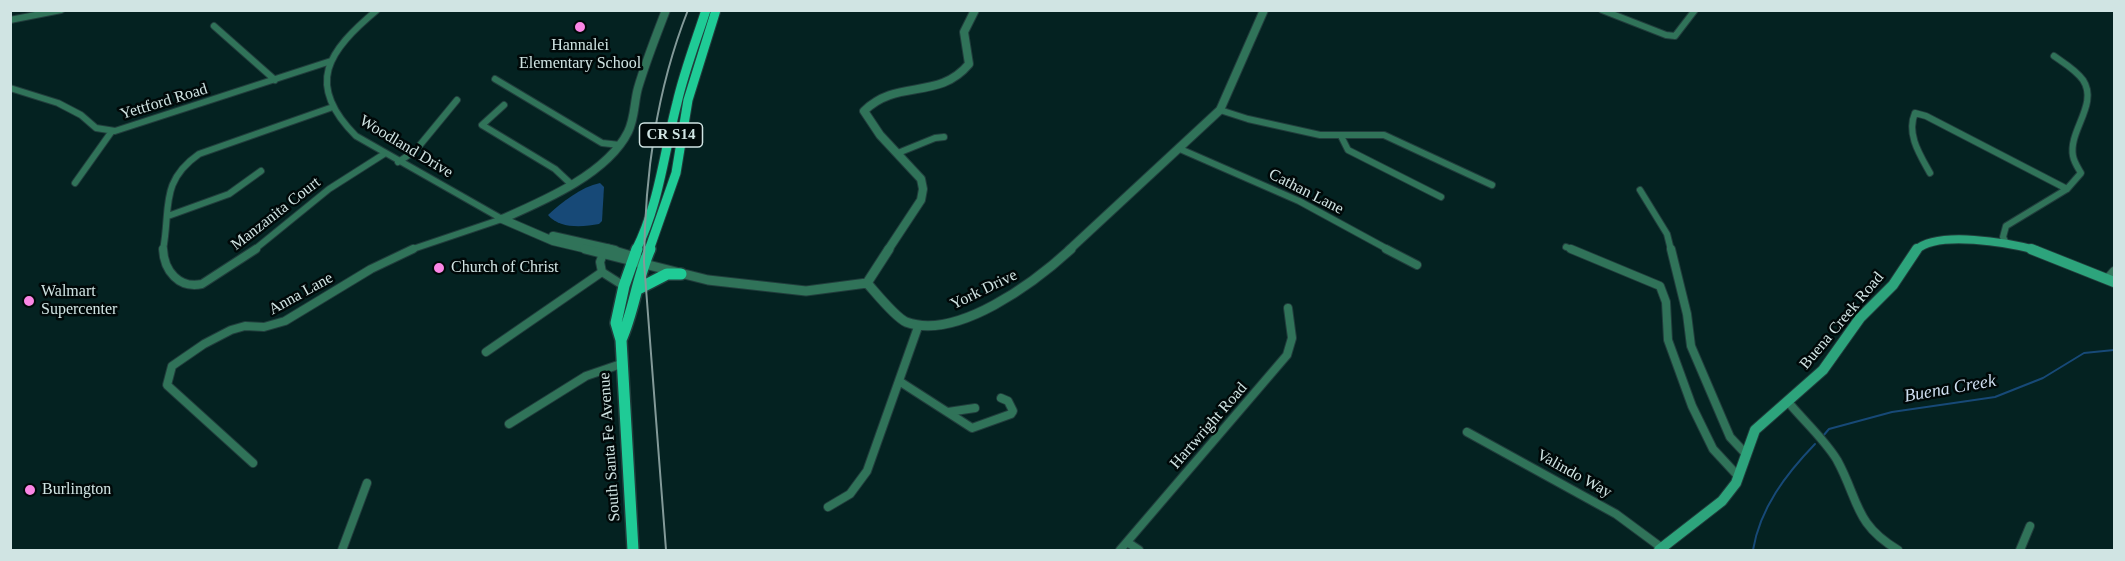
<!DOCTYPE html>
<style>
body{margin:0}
#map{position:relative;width:2125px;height:561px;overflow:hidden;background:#042221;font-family:Georgia,serif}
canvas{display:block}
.frame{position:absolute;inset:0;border:12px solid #d0e4e3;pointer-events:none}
</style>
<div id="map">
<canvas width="2125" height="561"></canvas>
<div class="frame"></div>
</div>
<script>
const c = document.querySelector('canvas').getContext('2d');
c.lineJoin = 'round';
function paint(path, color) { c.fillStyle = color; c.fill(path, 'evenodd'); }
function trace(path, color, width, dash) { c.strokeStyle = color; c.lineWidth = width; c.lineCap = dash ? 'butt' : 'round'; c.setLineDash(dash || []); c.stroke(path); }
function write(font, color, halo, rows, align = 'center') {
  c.font = font + ' Georgia,serif'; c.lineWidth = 5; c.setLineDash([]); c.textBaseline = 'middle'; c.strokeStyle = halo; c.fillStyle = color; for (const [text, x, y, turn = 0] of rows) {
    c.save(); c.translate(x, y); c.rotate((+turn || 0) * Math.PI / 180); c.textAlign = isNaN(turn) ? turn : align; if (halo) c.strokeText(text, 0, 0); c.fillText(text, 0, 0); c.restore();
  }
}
const water = new Path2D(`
 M600,183L604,187L602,221L599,224C583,227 559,229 548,215C562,202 581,187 600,183Z`);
const stream = new Path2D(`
 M1823,436L1829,429L1892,412L1995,397L2043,378L2084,353L2114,350
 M1753,550C1760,508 1786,474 1815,444`);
const minorFar1 = new Path2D(`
 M377,10C328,51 304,84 356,136L502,219
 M1602,10L1666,35L1675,36L1695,10
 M10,20L61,10
 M214,26L275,80
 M495,79L602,143L620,145
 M10,88L58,103L81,115L96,128L115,131L331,61
 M504,105L482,125L555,169L571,184
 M1220,110L1248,119L1320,135H1384L1492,185
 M1341,136L1348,150L1441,197
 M1180,149L1299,201L1389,250
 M898,153L935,138L944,137
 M398,162L415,151L457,100
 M1930,173C1920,155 1906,134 1915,113L1926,116L2067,189
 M75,183L112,131
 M1640,190L1667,234L1671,250
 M168,216L229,194L261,171
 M2005,241L2003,237L2006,226L2067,189L2081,173C2078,168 2074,162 2073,156C2068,131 2099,104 2083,80C2076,70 2064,63 2054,56
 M1566,247L1574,250
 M163,250C171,209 159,182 199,154L330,108
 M254,250L329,189L384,154
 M410,250L502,219`);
const minor = new Path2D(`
 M163,249C164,271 179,289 202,284L256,249
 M1386,249L1417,265
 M1571,249L1660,286L1666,302L1668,340L1692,406L1713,449L1738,476
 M1671,249L1687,314L1691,346L1730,437L1745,453
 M602,272L600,262L603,254
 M2107,279L2114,271
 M486,352L602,272L624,286
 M899,381L972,428L1011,414L1013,411L1008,401L1001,398
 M1789,403C1804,421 1825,440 1837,460C1859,500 1854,524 1898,550
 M948,412L975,408
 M509,424L586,376L621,364
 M1467,432L1616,514L1662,548
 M253,463L167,385L172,366L204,344L231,330L245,326L264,327L285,321L371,269L413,249
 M828,507L850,494L867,471L918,327
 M1127,542L1139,550
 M342,550L367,483
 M1120,550L1287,355L1292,338L1288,308
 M2020,550L2030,526`);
const tertiaryFar1 = new Path2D(`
 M502,219L553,241L591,250
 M502,219C543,201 607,174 628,132C635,118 634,102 638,88C646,61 656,36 666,10
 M553,236L615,250
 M888,250L921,200L923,189L921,179L880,135L864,111C898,78 938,101 969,64L964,32L975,10
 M1069,250L1220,110L1264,10`);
const tertiary = new Path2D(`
 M585,249L708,280L806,291L867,283
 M608,249L638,258
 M867,283C876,293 895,317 906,322C957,341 1035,282 1071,249
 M867,283L889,249`);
const secondaryFar1 = new Path2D(`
 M1916,250C1938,230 2009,243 2036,250`);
const secondary = new Path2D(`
 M2031,249L2114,282
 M1659,550L1722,501L1736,483L1755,430L1823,370L1860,318L1893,285L1917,249`);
const primaryFar1 = new Path2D(`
 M636,250C659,205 664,152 677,103C684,72 696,41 706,10
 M649,250L676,173L688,100L716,10`);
const primary = new Path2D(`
 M638,289L667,274H681
 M621,340C634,311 637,278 650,249
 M633,550L621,340L616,323L624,286L637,249`);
const rail = new Path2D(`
 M666,550L644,262C645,175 656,91 688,10`);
const markers = [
 [580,27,6,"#fb86e5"],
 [439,268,6,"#fb86e5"],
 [29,301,6,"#fb86e5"],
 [30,490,6,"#fb86e5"]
];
const shields = [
 [671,135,63]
];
const shieldNames = [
 ["CR S14",671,135]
];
const poiNames = [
 ["Hannalei",580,46,"center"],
 ["Elementary School",580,64,"center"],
 ["Church of Christ",451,268],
 ["Walmart",41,292],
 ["Supercenter",41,310],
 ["Burlington",42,490]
];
const streetNames = [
 ["Yettford Road",164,102,-17],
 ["Woodland Drive",406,147,31],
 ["Cathan Lane",1306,192,27],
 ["Manzanita Court",276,214,-38],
 ["York Drive",984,290,-26],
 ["Anna Lane",301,294,-29],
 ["Buena Creek Road",1842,321,-50],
 ["Hartwright Road",1209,426,-49],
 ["South Santa Fe Avenue",610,447,-94],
 ["Valindo Way",1574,474,29]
];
const waterNames = [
 ["Buena Creek",1950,389,-10]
];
paint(water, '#174977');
trace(stream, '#174977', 2);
trace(minorFar1, '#213d3c', 8);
trace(minor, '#213d3c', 10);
trace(tertiaryFar1, '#213d3c', 10);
trace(tertiary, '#213d3c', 11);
trace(secondaryFar1, '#213d3c', 10);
trace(secondary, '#213d3c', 12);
trace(primaryFar1, '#213d3c', 11);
trace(primary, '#213d3c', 14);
trace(minorFar1, '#307359', 6);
trace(minor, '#307359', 8);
trace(tertiaryFar1, '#307359', 8);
trace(tertiary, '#307359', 9);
trace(secondaryFar1, '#2da47c', 8);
trace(secondary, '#2da47c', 10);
trace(primaryFar1, '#1fcb96', 9);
trace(primary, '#1fcb96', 11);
trace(rail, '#839a99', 2);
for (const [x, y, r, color] of markers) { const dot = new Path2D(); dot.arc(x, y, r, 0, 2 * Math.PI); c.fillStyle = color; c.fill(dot); trace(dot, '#000909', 2); }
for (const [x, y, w] of shields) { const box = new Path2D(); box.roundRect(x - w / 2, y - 12, w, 24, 4.5); c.fillStyle = '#000909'; c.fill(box); trace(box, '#d0e4e3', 1.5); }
write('bold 15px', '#d0e4e3', null, shieldNames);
write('16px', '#d0e4e3', '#000909', poiNames, 'left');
write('16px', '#d0e4e3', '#000909', streetNames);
write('italic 18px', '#cfdff1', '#000909', waterNames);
</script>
